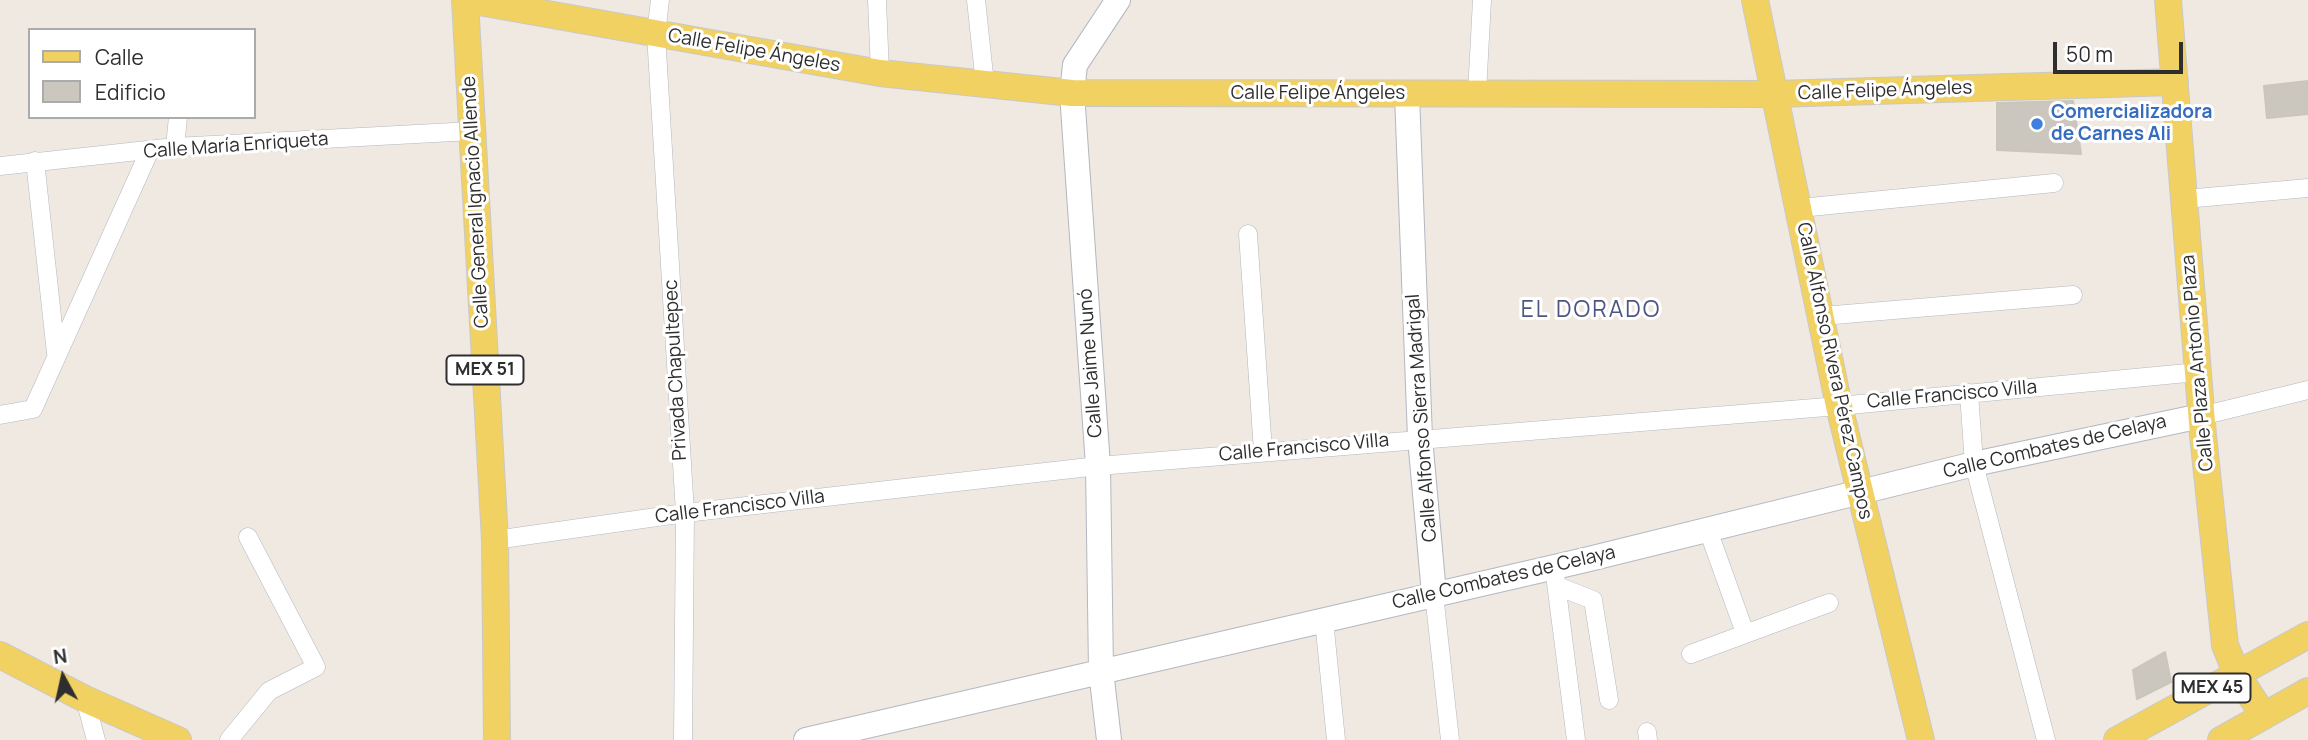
<!DOCTYPE html>
<meta charset="utf-8">
<style>
body{margin:0}
#map{position:relative;width:2308px;height:740px;overflow:hidden;background:#efe9e1;font-family:Manrope,sans-serif}
canvas{display:block}
.legend{position:absolute;left:28px;top:28px;width:228px;height:91px;box-sizing:border-box;background:#fff;border:2px solid #ababab;margin:0;padding:9px 12px;list-style:none;font-size:21px;color:#2e2e2e}
.legend li{display:flex;align-items:center;gap:14px;height:35px}
.legend b{width:35px;border:2px solid #ababab}
.north{position:absolute;left:28px;top:642px;width:70px;height:70px;-webkit-text-stroke:5px #fff;paint-order:stroke;rotate:352deg;font-size:19px;font-weight:700;line-height:28px;text-align:center;color:#2e2e2e}
.north::after{content:'';display:block;margin:auto;width:24px;height:32px;background:#2e2e2e;clip-path:polygon(50% 0,100% 100%,50% 72%,0 100%)}
.scale{position:absolute;left:2053px;top:42px;width:130px;height:32px;box-sizing:border-box;border:4px solid #2e2e2e;border-top:0;padding-left:9px;font-size:21px;line-height:24px;white-space:nowrap;color:#2e2e2e;-webkit-text-stroke:5px #fff;paint-order:stroke}
</style>
<div id="map">
<canvas width="2308" height="740"></canvas>
<ul class="legend">
<li><b style="height:9px;background:#f2d163"></b>Calle</li>
<li><b style="height:19px;background:#cbc7bf"></b>Edificio</li>
</ul>
<div class="north">N</div>
<div class="scale">50 m</div>
</div>
<script>
const c = document.querySelector('canvas').getContext('2d');
c.lineJoin = 'round';
function paint(path, color) { c.fillStyle = color; c.fill(path, 'evenodd'); }
function trace(path, color, width, dash) { c.strokeStyle = color; c.lineWidth = width; c.lineCap = dash ? 'butt' : 'round'; c.setLineDash(dash || []); c.stroke(path); }
function write(font, color, halo, rows, align = 'center') {
  c.font = font + ' Manrope,sans-serif'; c.lineWidth = 6; c.setLineDash([]); c.textBaseline = 'middle'; c.strokeStyle = halo; c.fillStyle = color; for (const [text, x, y, turn = 0] of rows) {
    c.save(); c.translate(x, y); c.rotate((+turn || 0) * Math.PI / 180); c.textAlign = isNaN(turn) ? turn : align; if (halo) c.strokeText(text, 0, 0); c.fillText(text, 0, 0); c.restore();
  }
}
const building = new Path2D(`
 M2308,81V114L2267,118L2264,86Z
 M2073,101L2081,154L1997,150V103Z
 M2165,652L2171,682L2137,699L2133,670Z`);
const street = new Path2D(`
 M660,0L656,34L685,513L683,740
 M877,0L880,73
 M976,0L985,84
 M1477,93L1482,0
 M175,147L178,117
 M35,161L56,353
 M0,166L175,147L472,131
 M2185,199L2308,188
 M1800,208L2054,183
 M1248,234L1263,451
 M1822,316L2073,295
 M1969,393L1974,464L2046,740
 M0,415L33,409L149,152
 M2201,416L2308,390
 M1708,530L1745,633
 M495,540L685,513L1098,466L1839,406L2198,372
 M1554,567L1576,740
 M1557,586L1593,600L1609,700
 M1434,594L1450,740
 M1324,620L1336,740
 M1691,654L1829,603
 M85,699L96,740
 M1647,732L1648,740
 M229,740L269,691L316,667L248,537`);
const secondary = new Path2D(`
 M1407,94L1420,438L1434,594
 M806,740L1585,560L1974,464L2201,416
 M1109,740L1101,671L1098,466L1072,93L1075,65L1118,0`);
const primary = new Path2D(`
 M465,0L495,540L497,740
 M468,0L880,73L1072,93L1775,94L2175,82
 M1755,0L1839,406L1921,740
 M2168,0L2203,435L2225,645L2237,675L2264,716
 M0,655L85,699L178,740
 M2117,740L2308,635
 M2221,740L2308,691`);
const markers = [
 [2037,124,7,"#3f7fe0"]
];
const shields = [
 [485,370,77],
 [2212,688,77]
];
const shieldNames = [
 ["MEX 51",485,370],
 ["MEX 45",2212,688]
];
const streetNames = [
 ["Calle Felipe Ángeles",754,51,10],
 ["Calle Felipe Ángeles",1885,91,-2],
 ["Calle Felipe Ángeles",1318,94],
 ["Calle María Enriqueta",236,146,-4],
 ["Calle General Ignacio Allende",476,202,-93],
 ["Calle Jaime Nunó",1091,363,-94],
 ["Calle Plaza Antonio Plaza",2198,363,-95],
 ["Privada Chapultepec",676,370,-93],
 ["Calle Alfonso Rivera Pérez Campos",1834,371,78],
 ["Calle Francisco Villa",1952,395,-5],
 ["Calle Alfonso Sierra Madrigal",1422,418,-94],
 ["Calle Combates de Celaya",2055,447,-13],
 ["Calle Francisco Villa",1304,448,-5],
 ["Calle Francisco Villa",740,507,-7],
 ["Calle Combates de Celaya",1504,578,-13]
];
const shopNames = [
 ["Comercializadora",2051,113],
 ["de Carnes Ali",2051,135]
];
const quarterNames = [
 ["EL DORADO",1591,311]
];
paint(building, '#cbc7bf');
trace(building, '#cbc5ba', 2);
trace(street, '#b4b7c1', 19);
trace(secondary, '#b4b7c1', 26);
trace(primary, '#c9c9c9', 28);
trace(street, '#fff', 18);
trace(secondary, '#fff', 24);
trace(primary, '#f2d163', 26);
for (const [x, y, r, color] of markers) { const dot = new Path2D(); dot.arc(x, y, r, 0, 2 * Math.PI); c.fillStyle = color; c.fill(dot); trace(dot, '#fff', 2.5); }
for (const [x, y, w] of shields) { const box = new Path2D(); box.roundRect(x - w / 2, y - 14.5, w, 29, 5); c.fillStyle = '#fff'; c.fill(box); trace(box, '#2e2e2e', 2); }
write('bold 18px', '#2e2e2e', null, shieldNames);
write('19px', '#2e2e2e', '#fff', streetNames);
write('bold 19px', '#366cbe', '#fff', shopNames, 'left');
c.letterSpacing = '2px';
write('23px', '#4d5680', '#fff', quarterNames);
c.letterSpacing = '0px';
</script>
